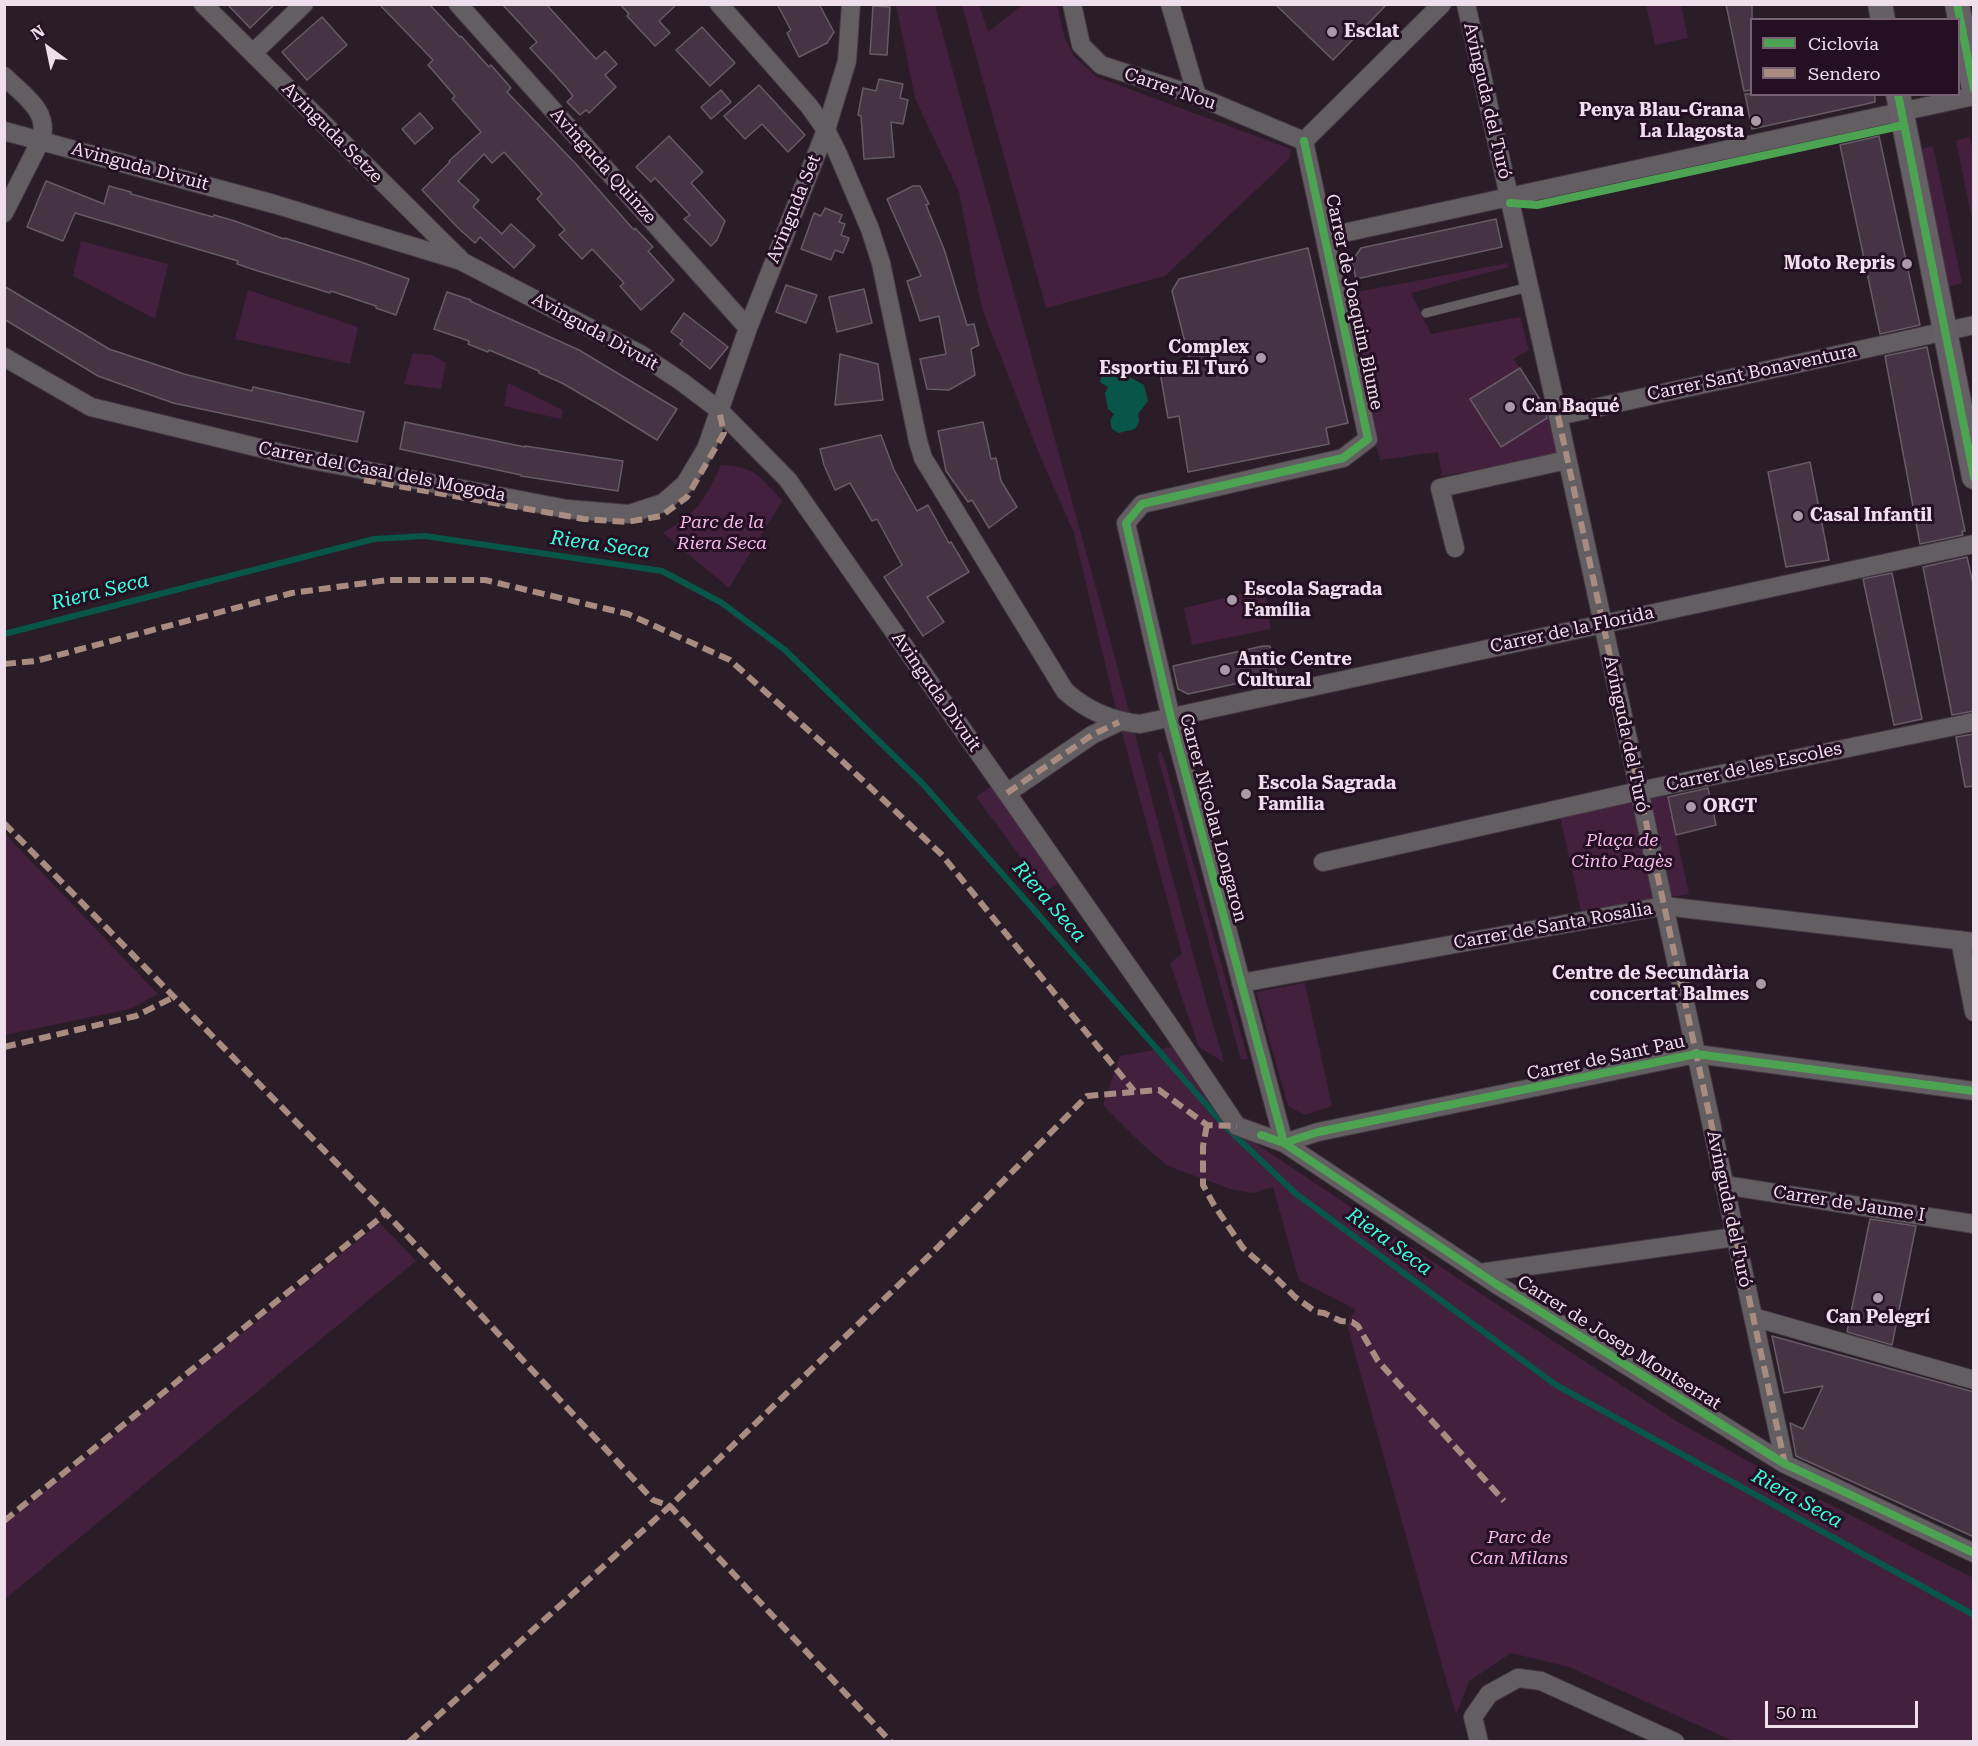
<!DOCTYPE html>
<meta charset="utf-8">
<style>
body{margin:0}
#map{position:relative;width:1978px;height:1746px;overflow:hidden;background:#2a1d28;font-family:"Roboto Serif",serif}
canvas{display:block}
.frame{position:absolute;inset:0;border:6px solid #efdeec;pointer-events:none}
.legend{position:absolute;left:1750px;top:18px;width:210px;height:78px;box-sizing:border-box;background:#250f23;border:2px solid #766273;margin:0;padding:8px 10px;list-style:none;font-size:18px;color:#efdeec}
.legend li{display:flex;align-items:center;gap:12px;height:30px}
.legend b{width:30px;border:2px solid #766273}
.north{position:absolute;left:18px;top:18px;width:60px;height:60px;-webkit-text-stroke:4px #250f23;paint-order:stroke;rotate:327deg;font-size:16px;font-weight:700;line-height:24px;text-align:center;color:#efdeec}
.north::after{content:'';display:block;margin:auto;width:21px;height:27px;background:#efdeec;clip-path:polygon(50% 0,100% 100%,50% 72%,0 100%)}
.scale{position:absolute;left:1765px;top:1701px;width:153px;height:27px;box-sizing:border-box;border:3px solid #efdeec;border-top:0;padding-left:8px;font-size:18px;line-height:21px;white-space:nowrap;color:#efdeec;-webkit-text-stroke:4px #250f23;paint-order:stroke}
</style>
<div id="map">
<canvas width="1978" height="1746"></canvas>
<div class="frame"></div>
<ul class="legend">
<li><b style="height:8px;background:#4ca352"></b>Ciclovía</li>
<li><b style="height:8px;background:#a88b81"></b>Sendero</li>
</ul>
<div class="north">N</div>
<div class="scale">50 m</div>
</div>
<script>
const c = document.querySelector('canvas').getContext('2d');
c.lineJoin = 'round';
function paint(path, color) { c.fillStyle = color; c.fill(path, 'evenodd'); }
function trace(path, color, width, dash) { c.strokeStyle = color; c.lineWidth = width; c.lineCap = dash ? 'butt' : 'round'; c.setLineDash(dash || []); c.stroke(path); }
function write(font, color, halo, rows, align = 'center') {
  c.font = font + ' "Roboto Serif",serif'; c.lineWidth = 6; c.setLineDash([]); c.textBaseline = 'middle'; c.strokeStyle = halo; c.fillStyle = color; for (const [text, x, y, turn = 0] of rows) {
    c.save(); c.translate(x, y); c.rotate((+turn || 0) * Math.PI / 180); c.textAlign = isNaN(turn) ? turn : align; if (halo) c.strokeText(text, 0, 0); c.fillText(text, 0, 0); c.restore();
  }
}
const green = new Path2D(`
 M896,5H935C989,207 1047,408 1102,610C1143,760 1179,912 1224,1062L1199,1047L1170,963L1182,954L1119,722L1074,533L1040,456L982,309L959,192L915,98Z
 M962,5H979L988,32L1022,5H1057L1065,39L1074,56L1097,77L1291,149L1290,158L1165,276L1046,308Z
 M1646,5H1681L1688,38L1655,45Z
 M1970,137L1974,156L1973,225L1956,140Z
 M1933,146L1962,283L1949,287L1921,149Z
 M81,241L168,264L155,319L73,276Z
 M1508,263L1509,267L1411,293L1431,334L1520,317L1529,350L1513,359L1520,368L1470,399L1501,447L1550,415L1557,455L1442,476L1438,452L1380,460L1337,296Z
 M248,290L358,327L350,364L235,339Z
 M413,353L432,355L446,363L441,389L404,384Z
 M508,383L563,410L561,419L504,406Z
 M721,465C756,467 760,476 782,501L729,588L663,533C697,512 705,501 721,465Z
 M1264,588L1271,629L1192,645L1184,608Z
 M1162,752L1248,1059L1241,1060L1157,753Z
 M993,785L1061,881L1046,891L976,797Z
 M1666,788L1689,894L1581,911L1559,812Z
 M4,834H5L158,994L130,1009L5,1035Z
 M1305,983L1332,1106L1305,1115L1288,1106L1256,992Z
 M1171,1047L1237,1131L1495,1303L1678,1422L1784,1481L1973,1578V1741H1733L1569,1667L1511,1653L1469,1681L1456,1715L1347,1325L1356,1310L1299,1280L1273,1187L1254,1193L1233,1190L1168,1166L1141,1143L1103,1105L1120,1056Z
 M380,1223L416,1261L5,1599V1523Z`);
const water = new Path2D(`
 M1108,371L1113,375L1116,373L1118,378L1129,377L1144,385L1148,401L1138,414L1139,422L1135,429L1119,433L1112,429L1110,421L1114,414L1108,409L1105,393L1108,387L1100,382L1102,372Z`);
const stream = new Path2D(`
 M4,634L374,539L425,536L662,571L722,603L785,650L922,783L1226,1127L1295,1193L1556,1385L1974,1615`);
const building = new Path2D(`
 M227,4H275L250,28Z
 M379,4H429L460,37L461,36L489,67L491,65L511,88L507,92L576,164L634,230L635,228L653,247L648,251L674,280L641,310L620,286L624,283L592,249L582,259L559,235L565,230L537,199L542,194L504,152L492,163L484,154L458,181L479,200L473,207L502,234L511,224L535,246L514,268L480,237L475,243L458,228L422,190L450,162L449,161L481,132L452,99L455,96L428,65L433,60Z
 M502,4H546L596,59L605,51L617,64L605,75L616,87L589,113L586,110L580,115L567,102L573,96L566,87L530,48L537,42Z
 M620,4H677L659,21L670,33L655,46L627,16L629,14Z
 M777,4H819L834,32L827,43L799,57L787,33L791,30Z
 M1275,4H1387L1333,60Z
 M1726,4H1752V90L1744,91Z
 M873,6L890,7L887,55L870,54Z
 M322,17L347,45L307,80L282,52Z
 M702,27L735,63L710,86L676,50Z
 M879,79L903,84L900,98L908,100L903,124L891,122L894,157L864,159L861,116L858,115L863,88L876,91Z
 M759,85L805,135L788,152L762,124L745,139L724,116Z
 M721,90L731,102L711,119L701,107Z
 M1745,94H1875V102L1752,129Z
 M420,113L433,128L415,144L402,129Z
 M669,136L703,172L691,183L725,221L717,240L711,246L684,219L690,215L655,178L651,182L636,167Z
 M1879,136L1920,325L1880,334L1840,145Z
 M46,181L104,204L109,186L131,192V194L213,217L214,215L235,221L284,239L285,238L358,261L409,279L396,315L376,308V306L331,291L330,293L258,271L237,264L238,261L75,213L63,241L27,227Z
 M913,186H920L929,204L926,205L944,249L967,325L974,324L979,345L971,349L975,375L949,390L927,389L920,359L946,354L939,316L920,321L907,281L921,276L887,199Z
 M825,208L842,215L839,222L845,224L841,235L849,238L843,253L835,250L831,260L801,249L814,213L821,216Z
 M1496,219L1502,247L1356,279L1352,261L1361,248Z
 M1308,248L1348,423L1326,428L1329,444L1188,472L1179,416L1168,418L1160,372L1191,366L1172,291L1179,279Z
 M786,285L817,295L806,323L776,312Z
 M4,286L109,349L184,374L252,391L253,387L364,412L357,442L173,403L98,376L4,319Z
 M864,289L872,323L837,332L829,297Z
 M447,292L471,300L470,301L579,350L677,409L657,440L605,408L562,383L539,373V371L489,350L488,352L468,344L469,341L434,329Z
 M684,313L728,347L710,369L680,344L683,341L671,332Z
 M1927,347L1965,531H1962L1963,535L1920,544L1885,356Z
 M840,354L878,364L883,400L835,405Z
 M1520,368L1544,406L1547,418L1501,447L1470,399Z
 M405,422L525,447V446L623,461L618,491L521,476V475L400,449Z
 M983,422L991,459L996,458L1001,481L1017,507L989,528L972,500L968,502L946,471L938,431Z
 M881,435L894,470L917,511L928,505L949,543L951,542L969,572L927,597L944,622L923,636L884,577L902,565L877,519L872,521L850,483L835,490L824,465L820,449Z
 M1810,462L1829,560L1786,567L1768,472Z
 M1967,557L1974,588V711L1952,715L1923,567Z
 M1892,573L1922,719L1894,725L1863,579Z
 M1263,646H1270L1277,675L1188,694L1178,689L1173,666Z
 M1974,734V786L1965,787L1956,737Z
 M1708,788L1716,825L1676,835L1668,797Z
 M1870,1219L1916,1226L1892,1345L1847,1332Z
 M1772,1336L1974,1392V1537L1796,1456L1790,1423L1803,1429L1823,1386L1784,1393Z`);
const lane = new Path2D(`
 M1426,313L1529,287`);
const street = new Path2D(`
 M203,4L460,259
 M458,4L748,328
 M719,4L809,106L826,130L838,154L870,229L881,263L918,441L923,458L1065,691C1086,710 1111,721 1140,724L1974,544
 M1072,4L1081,45L1101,65L1197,96L1304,141
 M1170,4L1197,96
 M1466,4L1558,416L1785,1464
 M253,53L304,4
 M4,76C24,96 50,111 41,140L4,213
 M4,131L274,204L461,261L640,354L682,382L719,410L788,480L1167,1022L1237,1126L1284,1143L1496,1284L1785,1464L1974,1553
 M1304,141L1368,439L1343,458L1142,504L1126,523L1171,718L1284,1143L1318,1132L1696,1054L1974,1091
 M1304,141L1442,4
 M1325,237L1974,96
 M4,357L91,407L301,458L567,509L629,514L663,503L685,484L706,449L748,328L826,130L847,61L851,4
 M1558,416L1974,325
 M1455,548L1440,488L1567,460
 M1007,793L1092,735L1119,722
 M1323,862L1639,791L1974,722
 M1960,940L1974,1012
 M1241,983L1664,906L1974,942
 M1724,1185L1974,1224
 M1479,1273L1735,1237
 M1753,1317L1974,1380
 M1479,1742L1473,1717L1489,1694L1518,1678L1541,1681L1675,1742`);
const secondary = new Path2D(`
 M1880,4L1883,20
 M1957,4L1974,89
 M1898,94L1974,477`);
const quiet = new Path2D(`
 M1558,416L1785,1464
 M364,480L584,519L627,522L661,516L687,497L724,433L719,410
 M4,664L36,661L292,593L388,580H485L628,614L730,660L838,757L942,855L1134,1091
 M1007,793L1092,735L1119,722
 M4,823L398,1226L653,1500L670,1506L891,1742
 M4,1047L136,1016L174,997
 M1207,1125L1203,1146V1185L1214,1205L1243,1248L1269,1271L1295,1297L1316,1312L1324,1313L1341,1321L1352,1322L1358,1326L1378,1361L1504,1501
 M4,1521L385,1214
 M409,1742L670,1506L938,1247L1087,1096L1159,1090L1207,1125L1237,1126`);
const cycleway = new Path2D(`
 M1957,4L1974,89
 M1898,94L1974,477
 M1304,141L1368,439L1343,458L1142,504L1126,523L1171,718L1284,1143L1318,1132L1696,1054L1974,1091
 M1510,203L1537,205L1904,125
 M1261,1135L1284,1143L1496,1284L1785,1464L1974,1553`);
const markers = [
 [1332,32,6,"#aa9aa7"],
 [1756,121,6,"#aa9aa7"],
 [1907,264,6,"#aa9aa7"],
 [1261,358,6,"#aa9aa7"],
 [1510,407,6,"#aa9aa7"],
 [1798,516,6,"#aa9aa7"],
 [1232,600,6,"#aa9aa7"],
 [1225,670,6,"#aa9aa7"],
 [1246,794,6,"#aa9aa7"],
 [1691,807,6,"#aa9aa7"],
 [1761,984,6,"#aa9aa7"],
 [1878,1298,6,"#aa9aa7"]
];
const poiNames = [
 ["Esclat",1344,32],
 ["Penya Blau-Grana",1744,111,"right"],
 ["La Llagosta",1744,132,"right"],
 ["Moto Repris",1895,264,"right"],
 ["Complex",1249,348,"right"],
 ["Esportiu El Turó",1249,369,"right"],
 ["Can Baqué",1522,407],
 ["Casal Infantil",1810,516],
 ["Escola Sagrada",1244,590],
 ["Família",1244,611],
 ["Antic Centre",1237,660],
 ["Cultural",1237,681],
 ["Escola Sagrada",1258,784],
 ["Familia",1258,805],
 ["ORGT",1703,807],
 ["Centre de Secundària",1749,974,"right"],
 ["concertat Balmes",1749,995,"right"],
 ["Can Pelegrí",1878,1318,"center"]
];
const streetNames = [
 ["Carrer Nou",1170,89,19],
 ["Avinguda del Turó",1487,101,77],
 ["Avinguda Setze",332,133,45],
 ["Avinguda Quinze",603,166,48],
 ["Avinguda Divuit",140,167,15],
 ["Avinguda Set",794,209,-68],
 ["Carrer de Joaquim Blume",1354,302,78],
 ["Avinguda Divuit",595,332,29],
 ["Carrer Sant Bonaventura",1752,373,-12],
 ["Carrer del Casal dels Mogoda",382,472,11],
 ["Carrer de la Florida",1572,630,-12],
 ["Avinguda Divuit",936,692,55],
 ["Avinguda del Turó",1626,734,78],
 ["Carrer de les Escoles",1754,767,-12],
 ["Carrer Nicolau Longaron",1213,818,75],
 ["Carrer de Santa Rosalia",1553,926,-10],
 ["Carrer de Sant Pau",1606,1058,-12],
 ["Carrer de Jaume I",1849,1204,9],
 ["Avinguda del Turó",1729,1209,78],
 ["Carrer de Josep Montserrat",1619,1343,32]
];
const parkNames = [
 ["Parc de la",722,523],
 ["Riera Seca",722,544],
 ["Plaça de",1622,841],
 ["Cinto Pagès",1622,862],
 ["Parc de",1519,1538],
 ["Can Milans",1519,1559]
];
const waterNames = [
 ["Riera Seca",600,545,8],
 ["Riera Seca",100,592,-14],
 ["Riera Seca",1049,902,49],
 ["Riera Seca",1389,1242,36],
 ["Riera Seca",1797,1499,29]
];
paint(green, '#43203e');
paint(water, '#08554a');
trace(stream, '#08554a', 6);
paint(building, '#463344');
trace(building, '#675b65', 1.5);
trace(lane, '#453943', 10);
trace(street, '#453943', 20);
trace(secondary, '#453943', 26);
trace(lane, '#635e62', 9);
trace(street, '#635e62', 18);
trace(secondary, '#665f65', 24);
trace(quiet, '#a88b81', 6, [12, 6]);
trace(cycleway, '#4ca352', 8);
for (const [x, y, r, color] of markers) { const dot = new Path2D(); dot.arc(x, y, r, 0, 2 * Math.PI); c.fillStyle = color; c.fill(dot); trace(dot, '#250f23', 2); }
write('bold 18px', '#efdeec', '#250f23', poiNames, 'left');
write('18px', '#efdeec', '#250f23', streetNames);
write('italic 18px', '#f6bbed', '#250f23', parkNames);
write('italic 20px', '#3affde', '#250f23', waterNames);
</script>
